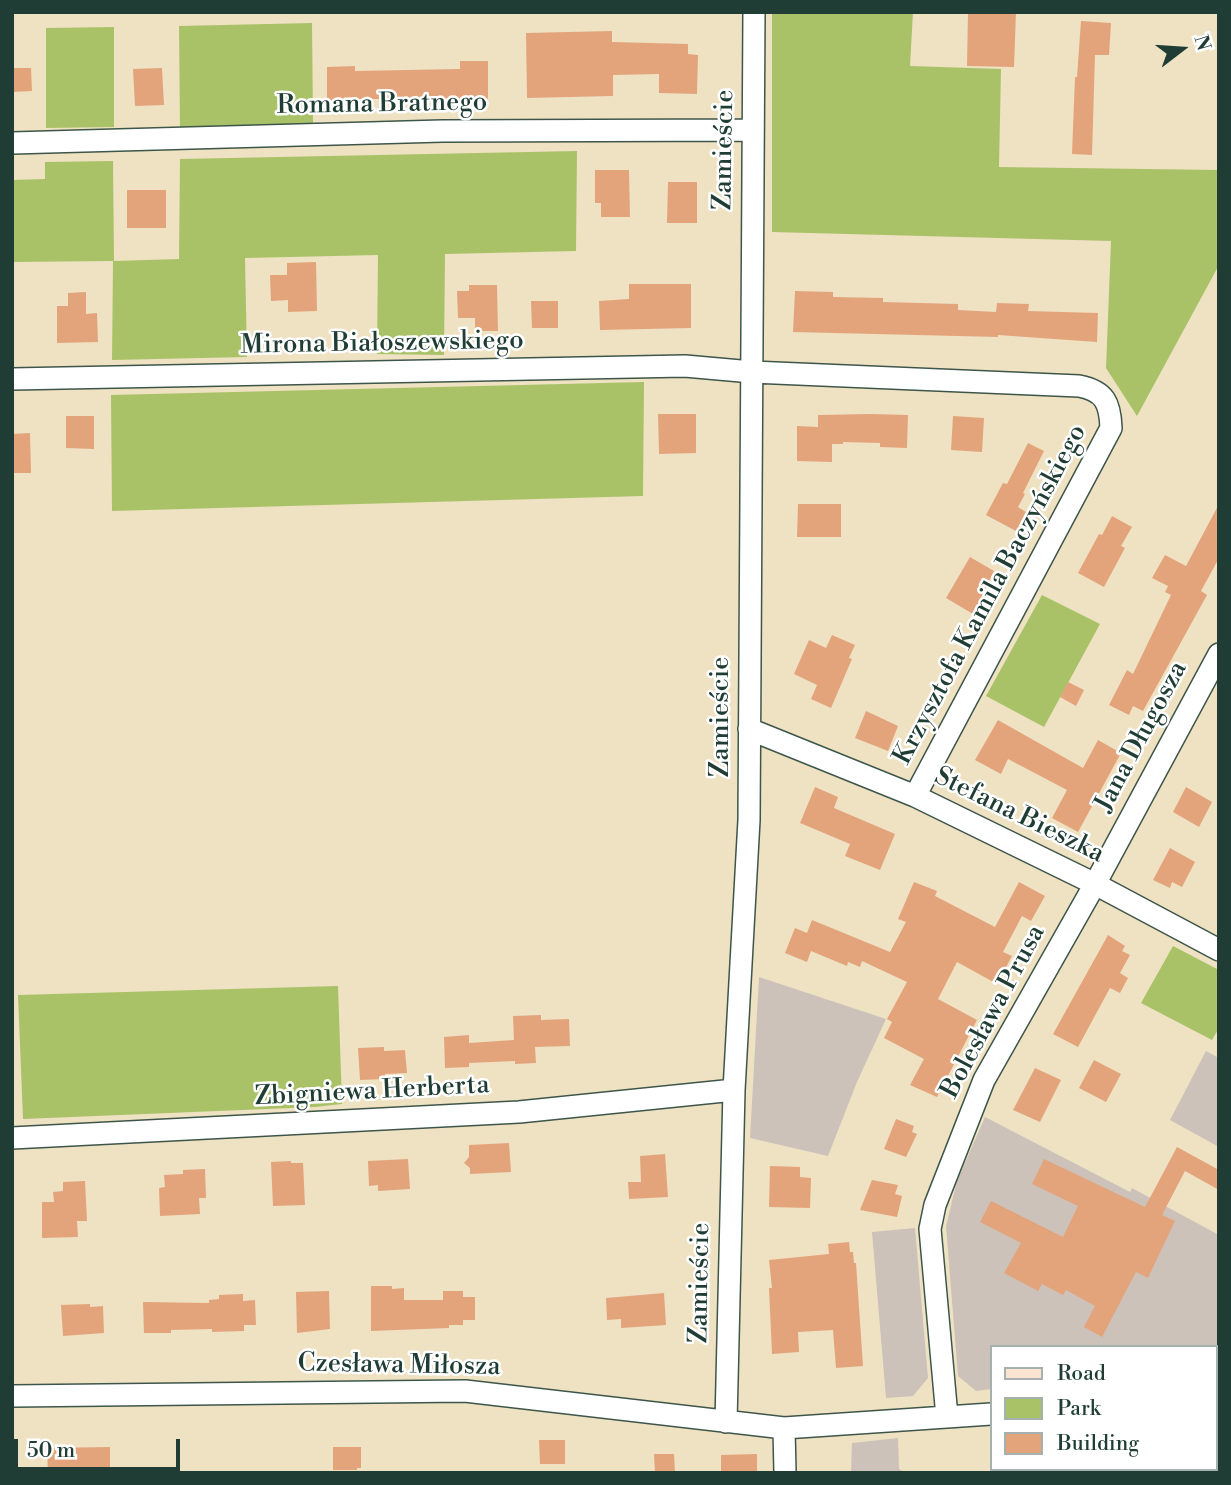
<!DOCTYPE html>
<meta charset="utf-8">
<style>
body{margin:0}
#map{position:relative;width:1231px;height:1485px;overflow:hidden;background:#eee2c3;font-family:"Libre Bodoni",serif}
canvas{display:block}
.frame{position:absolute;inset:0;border:14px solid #1f3d34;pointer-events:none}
.legend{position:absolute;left:990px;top:1345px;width:228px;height:126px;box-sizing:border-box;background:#fff;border:2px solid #a5b1ae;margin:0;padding:9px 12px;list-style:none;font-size:21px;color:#1f3d34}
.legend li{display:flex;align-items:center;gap:14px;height:35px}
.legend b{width:35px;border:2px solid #a5b1ae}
.north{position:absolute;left:1147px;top:14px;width:70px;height:70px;-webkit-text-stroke:5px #fff;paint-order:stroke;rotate:73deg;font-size:19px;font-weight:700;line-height:28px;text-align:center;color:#1f3d34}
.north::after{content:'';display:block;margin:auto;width:24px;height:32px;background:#1f3d34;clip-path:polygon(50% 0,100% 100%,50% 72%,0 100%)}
.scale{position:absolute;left:14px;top:1439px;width:166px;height:32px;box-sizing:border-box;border:4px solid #1f3d34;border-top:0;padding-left:9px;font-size:21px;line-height:24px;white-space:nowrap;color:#1f3d34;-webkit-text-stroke:5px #fff;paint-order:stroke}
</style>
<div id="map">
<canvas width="1231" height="1485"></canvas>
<div class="frame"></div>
<ul class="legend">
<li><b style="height:9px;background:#fde4d1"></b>Road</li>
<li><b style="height:19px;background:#a9c268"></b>Park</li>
<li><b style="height:19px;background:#e3a47c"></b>Building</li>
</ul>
<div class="north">N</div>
<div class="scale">50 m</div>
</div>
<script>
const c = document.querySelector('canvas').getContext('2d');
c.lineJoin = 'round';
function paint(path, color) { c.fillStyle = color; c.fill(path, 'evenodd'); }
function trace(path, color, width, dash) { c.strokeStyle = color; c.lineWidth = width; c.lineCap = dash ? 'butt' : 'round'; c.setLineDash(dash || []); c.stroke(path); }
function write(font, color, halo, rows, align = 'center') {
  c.font = font + ' "Libre Bodoni",serif'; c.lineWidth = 5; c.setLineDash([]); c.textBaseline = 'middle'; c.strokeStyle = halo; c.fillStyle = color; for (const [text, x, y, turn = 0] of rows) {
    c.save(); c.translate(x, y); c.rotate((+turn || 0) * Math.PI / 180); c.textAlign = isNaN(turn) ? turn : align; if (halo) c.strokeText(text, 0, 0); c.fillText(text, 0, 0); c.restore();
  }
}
const built = new Path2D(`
 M1055,1469H1148L1154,1473H1053Z`);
const industrial = new Path2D(`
 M759,977L886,1019L857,1082L828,1156L750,1138Z
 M1206,1051L1219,1058V1147L1170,1120Z
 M985,1117L1130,1192L1132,1188L1219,1235V1372H1215V1347H991V1389L976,1391L958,1376L946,1226L957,1181Z
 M915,1228L928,1378L913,1396L886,1398L872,1232Z
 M898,1438L899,1469L906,1473H851L852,1443Z
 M1000,1469H1055L1053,1473H998Z`);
const green = new Path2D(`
 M772,12H913L910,66L1001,69L999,167L1219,170V265L1137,416L1106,368L1111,241L772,232Z
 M312,23L313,123L180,128L179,26Z
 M114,27V127L46,128V28Z
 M577,151L576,251L445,254L444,355L377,354L378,255L245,258L247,357L112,360L113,261L12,262V180L45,179V162L113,161L114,261L179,259L180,159Z
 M644,382L643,496L112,511L111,395Z
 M1042,595L1100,624L1044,727L986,696Z
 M1173,946L1219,970V1028L1212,1040L1141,1003Z
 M338,986L342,1104L315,1107L23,1119L18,995Z`);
const building = new Path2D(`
 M968,12H1016L1014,67L967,66Z
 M1081,21L1111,23L1109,55H1095L1092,155L1072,154L1075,77H1077Z
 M612,31V42L688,44V54L698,55L697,94L659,93V74L613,75V96L527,98L526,33Z
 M460,61H488V99H347V102H327V67L355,66V71L460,69Z
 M12,68H31L32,91L12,92Z
 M162,68L164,105L135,106L133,69Z
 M595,170H629L630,217H601V203H595Z
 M668,182H697V223H667Z
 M127,190H166V228H127Z
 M316,262L317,311L288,312V300L271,301L270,275H287V263Z
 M629,284H691V328L600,330L599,301L629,299Z
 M469,285H497L498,331H475V318H458L457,291H469Z
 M795,291L833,292V297L883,298V302L958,304V310L996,312L997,303L1029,304L1028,311L1098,313L1097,342L998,335V337L793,332Z
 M86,292V314L97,313L98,342L57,343V306H68V293Z
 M531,301H558V328H532Z
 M658,414H696V453L659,454Z
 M871,414L908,415L907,448L880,447V443L843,442V444H832V462L797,461V426L818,427V415Z
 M66,416H94V449L66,448Z
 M953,416L984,418L982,452L951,450Z
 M30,433L31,473H12V434Z
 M1028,443L1044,451L1023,493L1025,494L1018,507L1026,512L1016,531L986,515L1003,483L1007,484Z
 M798,504H841V537H797Z
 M1219,504V558L1201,591L1207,595L1143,711L1133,706L1129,715L1109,705L1127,670L1133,674L1171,595L1165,592L1168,586L1152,578L1165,555L1186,566Z
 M1112,516L1132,527L1121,546L1125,548L1104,587L1078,573L1099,534L1102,535Z
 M970,557L994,571L973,614L946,598Z
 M832,635L855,645L849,658L852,659L831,708L811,699L817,685L794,674L809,640L826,648Z
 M1068,682L1084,690L1076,706L1060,697Z
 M866,711L898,726L888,751L855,738Z
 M998,720L1083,768L1098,740L1121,753L1078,832L1052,818L1067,790L1008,759L1001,774L975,760Z
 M815,787L838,797L834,808L895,834L880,870L845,856L850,844L800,823Z
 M1186,787L1212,802L1199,827L1173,812Z
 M1170,848L1195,862L1182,887L1172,882L1170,888L1153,880Z
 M914,882L937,891L935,896L995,927L1019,882L1045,896L1031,921L1022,916L1003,952L1012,956L997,984L957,962L938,999L977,1020L937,1097L910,1085L924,1059L884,1038L892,1022L887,1019L907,982L862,961L860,967L848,962L847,966L811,951L807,962L785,953L795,928L807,933L812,920L890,952L906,922L898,919Z
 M1108,935L1125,946L1122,951L1130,955L1120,973L1128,978L1120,993L1110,988L1078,1047L1053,1034Z
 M541,1015V1020L569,1019L570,1046L535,1047L536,1063L515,1064V1061L469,1063V1067L445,1068L444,1037L469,1035V1043L514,1040L513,1016Z
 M384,1047V1051L405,1050L407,1073L385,1074V1079L360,1080L358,1048Z
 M1094,1060L1121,1074L1106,1102L1079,1088Z
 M1035,1068L1061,1080L1040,1122L1013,1110Z
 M896,1119L914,1126L912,1132L917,1134L906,1157L884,1149Z
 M509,1143L511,1172L470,1174V1168L464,1163L469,1157V1145Z
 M1177,1147L1219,1170V1190L1185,1171L1162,1215L1175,1221L1148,1278L1136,1272L1102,1337L1084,1327L1095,1306L1066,1290L1063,1295L1042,1284L1038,1291L1004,1273L1021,1243L980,1222L991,1201L1063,1237L1078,1206L1032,1184L1044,1159L1145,1207Z
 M665,1154L668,1197L629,1199L628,1182H641L640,1156Z
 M408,1159L410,1189L378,1191V1185L369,1186L368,1161Z
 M291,1161V1163H303L305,1205L273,1206L271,1162Z
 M770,1166L800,1167V1177L811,1178L810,1208L769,1207Z
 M205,1169L206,1198H199L200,1214L160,1216L159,1188L165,1187L164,1175L183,1174V1170Z
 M872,1180L898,1185L895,1194L902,1196L897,1217L860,1210Z
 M85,1181L87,1221H77L78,1237L42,1238V1202H54L53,1192L63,1191V1182Z
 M849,1242L850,1252H853L854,1263H856L863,1366L836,1368L833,1330L798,1332L799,1352L772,1354L769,1288H772L769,1260L829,1254L828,1244Z
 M371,1286H392V1289L404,1288V1300H443V1291H463V1297H475V1320H463V1325H449V1328L371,1331Z
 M329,1291L330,1329L297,1333L296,1292Z
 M664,1293L666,1325L621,1328V1319L607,1320L606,1298Z
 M243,1294V1301L255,1300L256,1325H244V1331L212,1332V1329L171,1330V1333H144L143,1302L209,1303V1300L219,1299V1295Z
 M90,1304V1307L103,1306L104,1333L63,1336L61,1305Z
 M539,1440H565V1464H540Z
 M110,1447V1473H48L47,1448Z
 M333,1447H361V1468H357V1470H333Z
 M654,1454H674L675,1473H655Z
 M757,1454V1473H721V1455Z`);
const street = new Path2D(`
 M12,143L442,131L753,130
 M12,379L685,366L752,372L1079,386C1105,391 1110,403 1111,428L915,796
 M749,729L915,796L1095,884L1219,950
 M12,1138L519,1112L734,1090
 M12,1396L465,1391L784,1428
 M947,1417L930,1229L935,1205L984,1080L1095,884L1219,654
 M726,1422L734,1090L749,820L754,12
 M785,1473L784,1428L991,1414`);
const secondary = new Path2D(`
 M1215,1429L1219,1422
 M1191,1473L1193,1469`);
const streetNames = [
 ["Romana Bratnego",382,105,-1],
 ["Zamieście",725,150,-89],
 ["Mirona Białoszewskiego",382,344,-1],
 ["Krzysztofa Kamila Baczyńskiego",991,595,-62],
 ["Zamieście",722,717,-90],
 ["Jana Długosza",1142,737,-62],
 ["Stefana Bieszka",1019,816,26],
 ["Bolesława Prusa",994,1012,-62],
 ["Zbigniewa Herberta",372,1092,-3],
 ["Zamieście",701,1283,-89],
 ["Czesława Miłosza",399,1366,1]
];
paint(built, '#edd7bb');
paint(industrial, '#ccc2b9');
paint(green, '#a9c268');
paint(building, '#e3a47c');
trace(street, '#3e5649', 24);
trace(secondary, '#3e5649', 31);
trace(street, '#fff', 21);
trace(secondary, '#fde4d1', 28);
write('26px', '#1f3d34', '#fff', streetNames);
</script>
